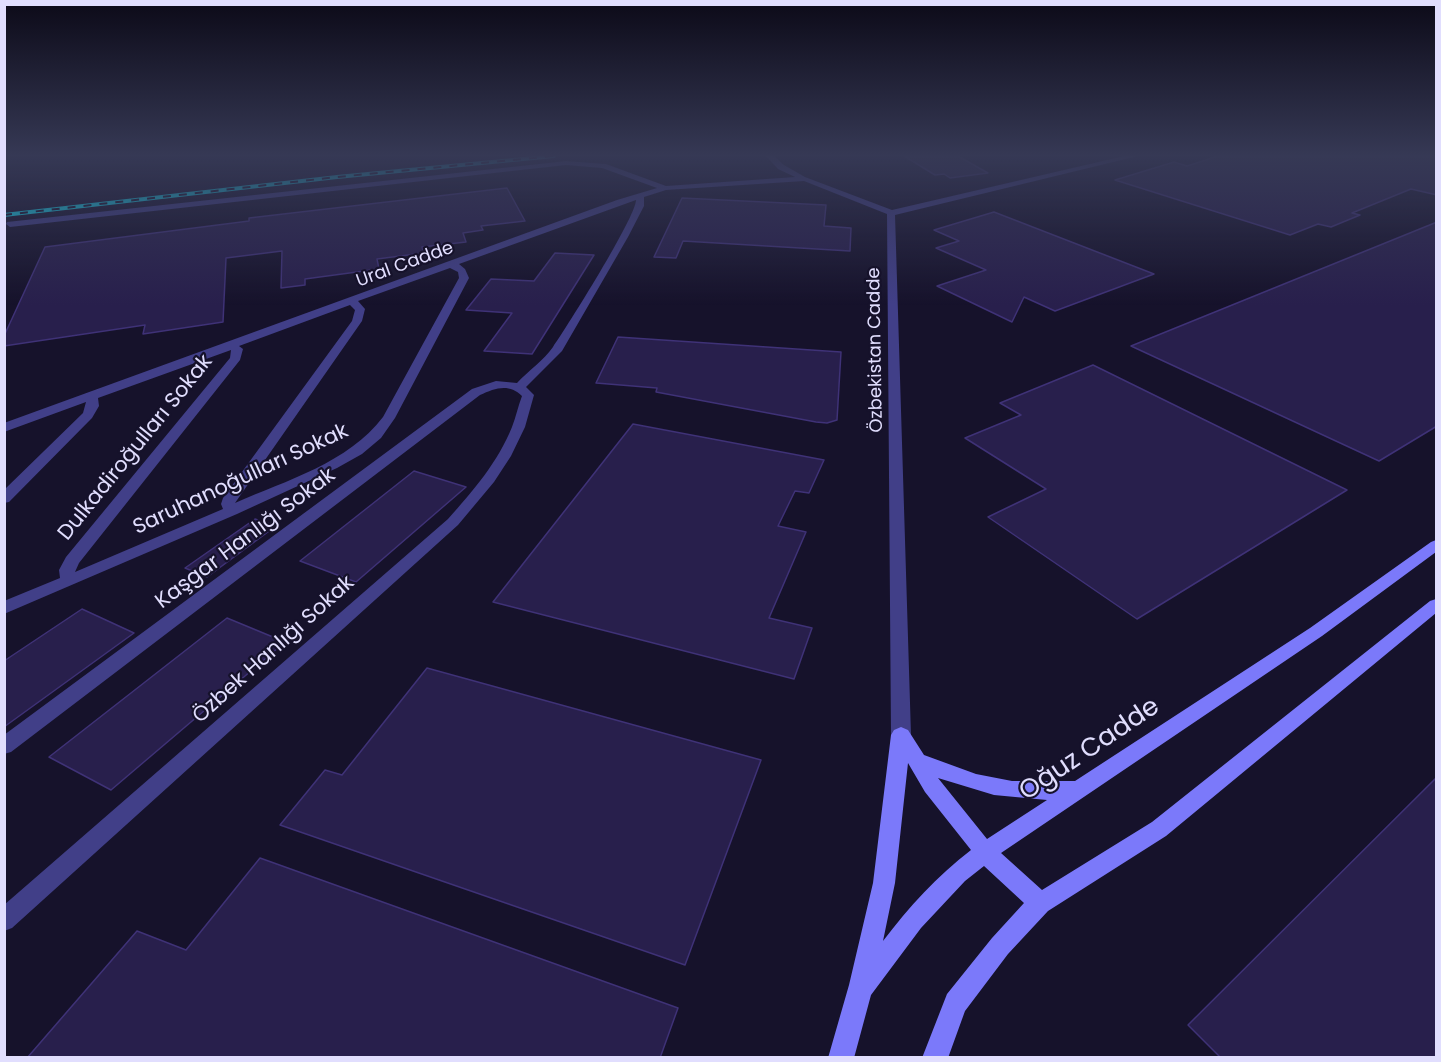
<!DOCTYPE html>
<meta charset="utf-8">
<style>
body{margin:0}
#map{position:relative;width:1441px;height:1062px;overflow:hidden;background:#16122b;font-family:Poppins,sans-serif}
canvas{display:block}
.frame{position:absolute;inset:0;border:6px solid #e1defe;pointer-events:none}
</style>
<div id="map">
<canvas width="1441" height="1062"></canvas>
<div class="frame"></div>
</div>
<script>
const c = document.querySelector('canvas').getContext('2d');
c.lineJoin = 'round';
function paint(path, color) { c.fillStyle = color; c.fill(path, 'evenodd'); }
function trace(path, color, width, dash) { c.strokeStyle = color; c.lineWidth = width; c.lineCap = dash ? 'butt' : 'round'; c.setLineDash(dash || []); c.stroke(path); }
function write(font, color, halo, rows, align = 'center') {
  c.font = font + ' Poppins,sans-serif'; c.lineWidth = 4.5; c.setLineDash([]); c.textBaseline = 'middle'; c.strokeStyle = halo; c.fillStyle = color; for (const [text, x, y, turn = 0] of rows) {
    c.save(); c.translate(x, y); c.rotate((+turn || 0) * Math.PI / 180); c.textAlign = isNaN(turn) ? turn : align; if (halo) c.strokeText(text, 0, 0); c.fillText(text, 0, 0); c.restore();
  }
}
const building = new Path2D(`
 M904,156H958L988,173L950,178L944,174L935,175Z
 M1218,156H1437V195L1411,189L1352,213L1360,215L1331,227L1318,224L1290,235L1115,180L1174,162L1187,166Z
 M507,188L525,221L481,226L483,230L463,233L466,242L422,247L424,253L377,259L379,269L305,279V285L281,288L282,251L226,258L223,322L143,334L145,325L4,346V336L45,247L249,221V218Z
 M682,198L826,205L824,226L851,228L850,251L683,241L676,258L654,257Z
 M994,212L1154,274L1055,311L1024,297L1012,322L937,286L986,270L936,248L959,241L934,230Z
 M1437,222V426L1379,461L1131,346Z
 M555,253L594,255L532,354L484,351L512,313L466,310L491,279L534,281Z
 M618,337L841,352L837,420L827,423L816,422L656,392L657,388L596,383Z
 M1093,365L1347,490L1137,619L988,517L1046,489L965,438L1021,415L1000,403Z
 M633,424L824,460L809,493L795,491L778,526L806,532L769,618L812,628L794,679L493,602Z
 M414,471L466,487L356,582L300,561Z
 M255,519L276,526L207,577L185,568Z
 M82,609L134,633L4,727V661Z
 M227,618L285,642L111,790L49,757Z
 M427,668L761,760L685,965L280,825L325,770L342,775Z
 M1437,777V1058H1221L1188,1025Z
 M260,858L678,1008L660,1058H27L137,931L186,950Z`);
const street = new Path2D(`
 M766,156H774L784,165L805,177L892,210L1124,156H1138L895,215L911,735L908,740L901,743L894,740L891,735L887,214L804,181L666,190L644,197V206L628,237L562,351L526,387L534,395L525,427L511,456L494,482L458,525L12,928L4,931V905L448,519C473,491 498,462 512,427C516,417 518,406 522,396C509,383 495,388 480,395L11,752L4,754V735L472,389L496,381L517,383C528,371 544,360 553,347C567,327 636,217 636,200L459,264L465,269L469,278L395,418L381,438L362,454L337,468L237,514L4,614V601L60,578L59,570L66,557L230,358L231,350L98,398L99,406L92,418L9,502L4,503V490L83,413L86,402L4,432V423L617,200L657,188L602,168L566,165L10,227L6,224L7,222L566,161L606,164L666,186L795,177L778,169ZM450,268L458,272L459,278L383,417C348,463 287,480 235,503L362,321L365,309L358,301ZM350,305L355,310L352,321L223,498L221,504L223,509L75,572L79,563L240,360L243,349L239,346Z`);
const secondary = new Path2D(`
 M1436,540V552L1322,636L1001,853L1042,890L1152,822L1430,601L1436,599V613L1166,836L1048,911L1008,954L965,1011L948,1058H922L947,994L992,938L1024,903L984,866L965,881L921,928L871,995L854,1058H828L849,985L873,883L891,735L894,730L901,727L908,730L924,755L976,774L1012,781H1075L1310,628L1431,542ZM908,763L925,792L971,850C937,876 909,907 883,941L895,883ZM938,778L994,795L1047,800L987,839Z`);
const rail = new Path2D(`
 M4,215L337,177L554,156`);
const farStreetnames = [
 ["Ural Cadde",405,265,-20],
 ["Özbekistan Cadde",876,350,-91]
];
const streetNames = [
 ["Dulkadiroğulları Sokak",136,448,-51],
 ["Saruhanoğulları Sokak",241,480,-25],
 ["Kaşgar Hanlığı Sokak",246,539,-37],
 ["Özbek Hanlığı Sokak",274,650,-42]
];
const nearStreetnames = [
 ["Oğuz Cadde",1090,750,-34]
];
paint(building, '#281f4c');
trace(building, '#3f3277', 1.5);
paint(street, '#413f88');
paint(secondary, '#7b79fa');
trace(rail, '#12e2f6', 4);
trace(rail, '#16122b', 2, [8]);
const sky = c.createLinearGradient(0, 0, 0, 305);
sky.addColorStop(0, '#0c0a18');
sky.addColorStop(0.51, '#363955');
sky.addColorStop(1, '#36395500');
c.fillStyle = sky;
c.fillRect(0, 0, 1441, 305);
write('18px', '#e1defe', '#16122b', farStreetnames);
write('21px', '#e1defe', '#16122b', streetNames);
write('26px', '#e1defe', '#16122b', nearStreetnames);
</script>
